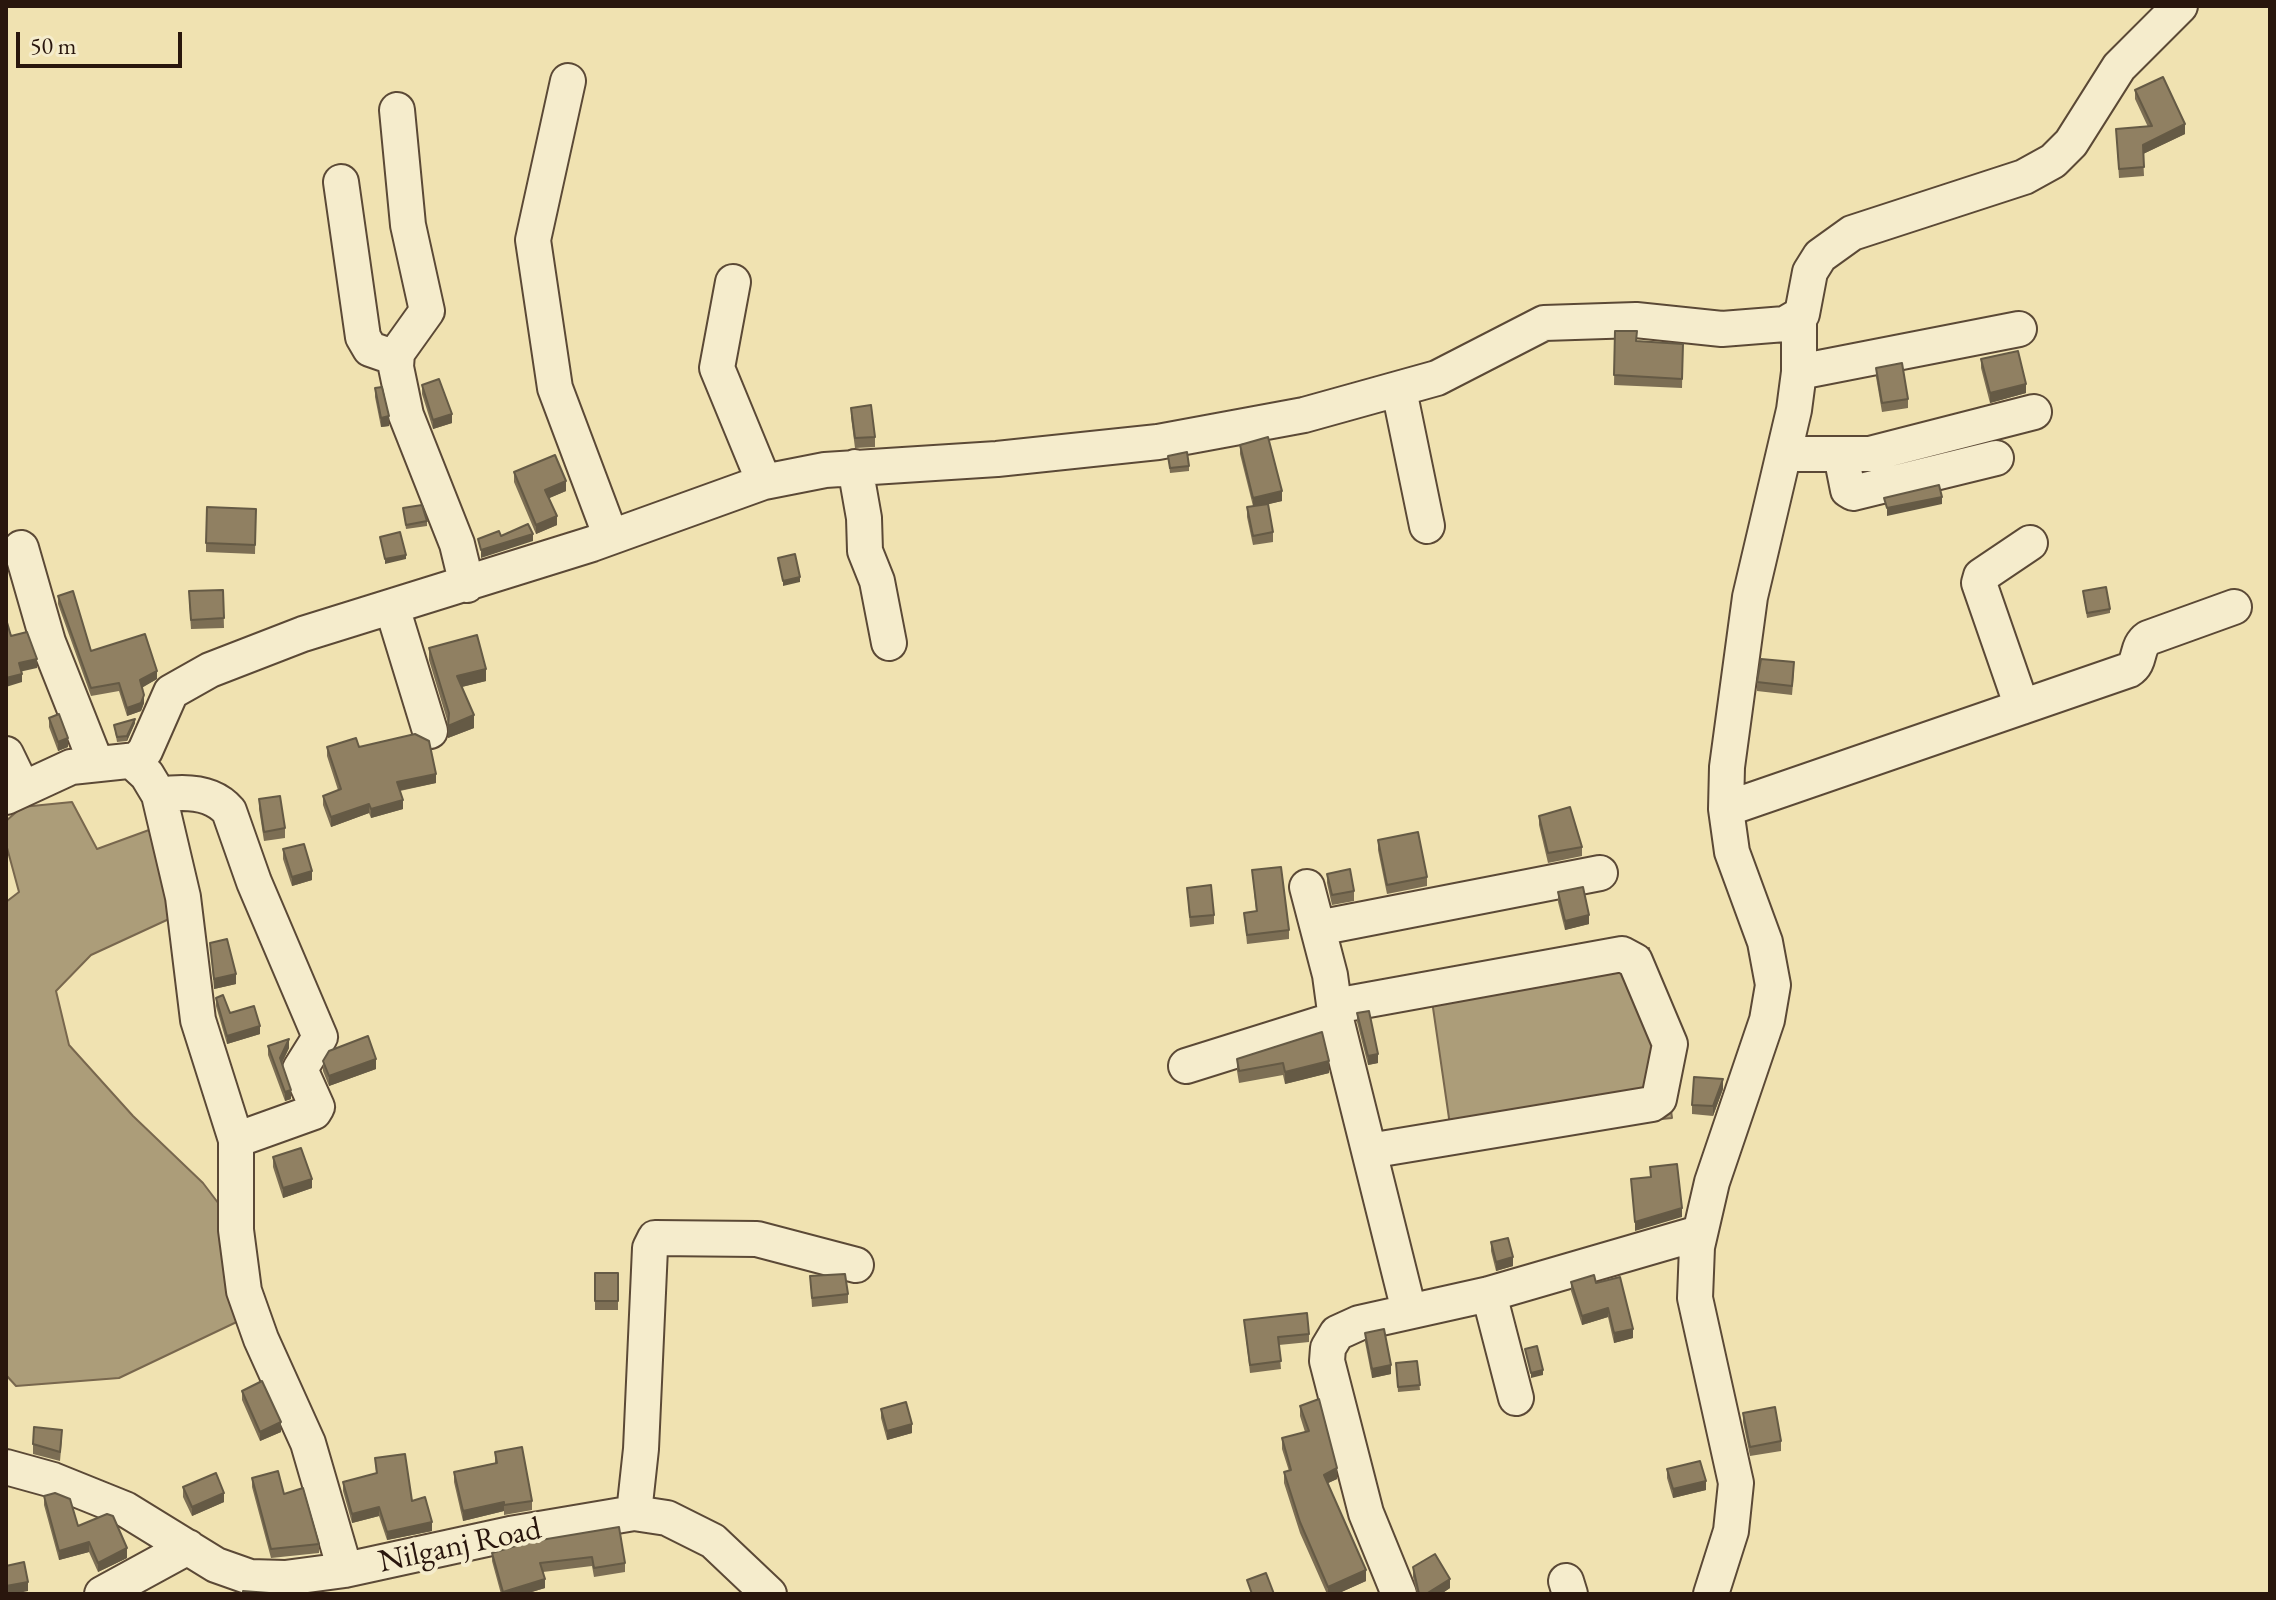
<!DOCTYPE html>
<style>
body{margin:0}
#map{position:relative;width:2276px;height:1600px;overflow:hidden;background:#f0e2b1;font-family:"EB Garamond",serif}
canvas{display:block}
.frame{position:absolute;inset:0;border:8px solid #29160d;pointer-events:none}
.scale{position:absolute;left:16px;top:32px;width:166px;height:36px;box-sizing:border-box;border:4px solid #29160d;border-top:0;padding-left:10px;font-size:24px;line-height:28px;white-space:nowrap;color:#29160d;-webkit-text-stroke:6px #f5eccc;paint-order:stroke}
</style>
<div id="map">
<canvas width="2276" height="1600"></canvas>
<div class="frame"></div>
<div class="scale">50 m</div>
</div>
<script>
const c = document.querySelector('canvas').getContext('2d');
c.lineJoin = 'round';
function paint(path, color) { c.fillStyle = color; c.fill(path, 'evenodd'); }
function trace(path, color, width, dash) { c.strokeStyle = color; c.lineWidth = width; c.lineCap = dash ? 'butt' : 'round'; c.setLineDash(dash || []); c.stroke(path); }
function write(font, color, halo, rows, align = 'center') {
  c.font = font + ' "EB Garamond",serif'; c.lineWidth = 8; c.setLineDash([]); c.textBaseline = 'middle'; c.strokeStyle = halo; c.fillStyle = color; for (const [text, x, y, turn = 0] of rows) {
    c.save(); c.translate(x, y); c.rotate((+turn || 0) * Math.PI / 180); c.textAlign = isNaN(turn) ? turn : align; if (halo) c.strokeText(text, 0, 0); c.fillText(text, 0, 0); c.restore();
  }
}
const water = new Path2D(`
 M72,802L97,849L149,830L168,866L169,919L91,955L56,991L69,1045L133,1116L203,1183L225,1212L245,1318L119,1378L16,1386L6,1375V902L19,892L6,844V821L22,807Z
 M1649,948L1672,1118L1452,1139L1429,980Z`);
const minor = new Path2D(`
 M568,81L533,240L555,388L611,537
 M397,110L408,225L427,311L397,353L396,367L406,415L457,544L467,585
 M341,182L363,337L370,349L396,358
 M733,282L717,368L764,482
 M1799,372L2019,329
 M1399,390L1427,526
 M1786,454H1870L2034,412
 M1841,455L1848,490L1853,493L1996,458
 M855,467L864,518L865,551L877,581L889,643
 M21,548L48,642L96,763
 M392,607L430,731
 M2022,707L1979,583L1981,576L2030,543
 M6,754L22,787
 M133,762L147,775L159,795L183,897L198,1020L236,1140V1230L244,1291L261,1339L308,1443L345,1570
 M159,795C183,791 212,791 229,811L254,882L320,1037L300,1069L317,1107L314,1112L236,1140
 M6,797L71,767L137,760L145,751L171,692L210,670L303,634L592,544L764,482L825,470L997,459L1158,442L1304,415L1437,378L1544,323L1636,320L1722,329L1785,324L1802,314L1810,272L1820,256L1852,233L2024,177L2053,161L2071,143L2119,67L2180,6
 M1726,809L2129,670C2142,662 2135,647 2148,638L2234,607
 M1307,887L1330,975L1336,1019L1409,1311
 M1318,928L1600,873
 M1335,1006L1622,954L1635,961L1670,1044L1659,1099L1652,1104L1369,1151
 M1186,1066L1336,1019
 M1489,1294L1516,1398
 M6,1467L53,1480L125,1509L216,1565L250,1577L285,1578L345,1570L510,1534L634,1513L667,1518L713,1541L769,1594
 M634,1513L641,1449L650,1248L655,1238L757,1239L856,1265
 M1566,1581L1570,1594
 M102,1594L188,1547
 M1399,1594L1366,1513L1327,1361L1328,1348L1337,1333L1359,1323L1489,1294L1699,1233
 M1711,1594L1731,1531L1736,1483L1695,1298L1697,1247L1712,1182L1767,1020L1773,985L1765,942L1732,852L1726,809L1727,767L1750,597L1794,410L1799,372V317`);
const wall = new Path2D(`
 M2135,90L2185,134L2143,154L2144,176L2119,178L2116,129L2148,127L2135,99Z
 M1615,331L1637,341L1683,344L1682,388L1614,385Z
 M1981,359L2026,393L1990,403L1981,368Z
 M1876,368L1908,399V408L1882,412L1876,377Z
 M422,385L452,423L433,429L422,394Z
 M375,388L389,426L381,427L375,397Z
 M851,408L875,437V447L855,448L851,417Z
 M1240,445L1282,501L1268,504L1273,532V542L1253,545L1247,517V507L1253,506L1240,454Z
 M1168,456L1189,466V471L1170,473Z
 M514,472L566,491L549,498L557,525L536,534L514,482Z
 M403,508L427,521V526L406,529Z
 M256,509L255,554L206,552V543Z
 M223,590L224,628L191,629L189,600Z
 M2083,591L2110,609V613L2087,618Z
 M58,596L91,651L157,679L142,687L144,703L141,711L127,716L119,691L91,696L58,604Z
 M429,648L486,681L462,687L474,728L448,738V723L429,660Z
 M1794,672L1792,695L1757,691V682Z
 M49,718L68,747L58,751L49,727Z
 M135,723L127,741L117,742L114,725Z
 M327,747H359L436,783L400,791L403,809L371,818L369,813L331,827L323,805V796L338,790L327,756Z
 M259,799L285,828V838L264,841L259,809Z
 M1539,816L1582,847V856L1548,863L1539,825Z
 M1378,840L1427,877V886L1387,894L1378,850Z
 M283,849L312,880L292,886L283,859Z
 M1252,870L1289,930V939L1247,944L1244,913L1256,911Z
 M1327,874L1354,891V901L1332,905L1327,883Z
 M1187,888L1214,915V924L1190,927Z
 M1558,892L1589,924L1565,930L1558,902Z
 M210,943L236,984L214,989Z
 M216,998L230,1013L260,1034L227,1044L216,1006Z
 M1357,1013L1378,1063L1368,1065L1357,1022Z
 M1322,1032L1329,1073L1285,1084L1283,1075L1239,1083L1237,1071V1059Z
 M268,1046L289,1048L282,1063L291,1099L285,1101L268,1055Z
 M323,1061L376,1069L329,1086L323,1071Z
 M1723,1089L1713,1116L1692,1114V1105Z
 M273,1157L312,1188L283,1198L273,1167Z
 M1491,1242L1513,1266L1496,1271L1491,1251Z
 M595,1273H618V1310H595Z
 M810,1276L848,1294V1303L812,1307Z
 M1571,1282L1596,1283L1633,1338L1614,1343L1608,1317L1582,1325L1571,1291Z
 M1244,1320L1309,1334V1342L1279,1345L1281,1369L1250,1373Z
 M1365,1333L1391,1374L1372,1378L1365,1342Z
 M1417,1361L1420,1390L1398,1392L1396,1363Z
 M242,1391L281,1432L260,1441L242,1400Z
 M1300,1406L1337,1479L1328,1483L1366,1581L1337,1594H1327L1300,1533L1284,1483V1472L1289,1471L1282,1449V1438L1305,1432L1300,1416Z
 M881,1409L912,1433L887,1440L881,1418Z
 M1743,1413L1781,1441V1451L1750,1456L1743,1422Z
 M62,1439L60,1461L33,1454V1444Z
 M495,1452L532,1501V1510L504,1515V1511L463,1521L454,1482V1472L495,1463Z
 M375,1458L412,1501L432,1531L387,1540L379,1516L352,1523L343,1491V1482L376,1473Z
 M1667,1469L1706,1490L1673,1498L1667,1478Z
 M252,1478L319,1544V1553L271,1558L252,1487Z
 M183,1487L224,1502L192,1516L183,1497Z
 M44,1496L78,1526L127,1558L98,1572L89,1552L59,1560L44,1505Z
 M619,1527L625,1563V1572L594,1577L592,1566L543,1572L545,1588L525,1594H501L492,1561V1553Z
 M1413,1567L1450,1588L1441,1594H1417L1413,1577Z`);
const shadedWall = new Path2D(`
 M2185,124V134L2143,154V145Z
 M2026,384V393L1990,403V393Z
 M452,414V423L433,429V420Z
 M389,416V426L381,427V418Z
 M566,481V491L545,500V490Z
 M1282,491V501L1253,508V498Z
 M1942,497V504L1887,516V508Z
 M557,516V525L536,534V525Z
 M533,534V541L481,558V550Z
 M406,555V559L385,564V559Z
 M800,577V582L783,586V581Z
 M37,659V668L19,672V663Z
 M486,669V681L457,688V676Z
 M157,671V679L140,689V680Z
 M22,674V682L6,687V678Z
 M144,695V703L141,711L127,716V708Z
 M474,715V728L448,738V726Z
 M135,719V723L127,741V736Z
 M68,738V747L58,751V742Z
 M436,774V783L397,791V782Z
 M403,800V809L371,818V809Z
 M369,804V813L331,827V817Z
 M312,871V880L292,886V877Z
 M1589,915V924L1565,930V921Z
 M236,974V984L214,989V979Z
 M260,1026V1034L227,1044V1036Z
 M289,1039V1048L280,1067V1058Z
 M1378,1054V1063L1368,1065V1056Z
 M376,1059V1069L329,1086V1076Z
 M1329,1061V1073L1285,1084V1072Z
 M1723,1079V1089L1713,1116V1106Z
 M291,1090V1099L285,1101V1092Z
 M312,1179V1188L283,1198V1188Z
 M1682,1208V1217L1635,1231V1222Z
 M1513,1257V1266L1496,1271V1262Z
 M1608,1308V1317L1582,1325V1316Z
 M1633,1329V1338L1614,1343V1333Z
 M1391,1365V1374L1372,1378V1369Z
 M1543,1370V1375L1531,1378V1373Z
 M281,1422V1432L260,1441V1432Z
 M912,1424V1433L887,1440V1431Z
 M1337,1468V1479L1324,1485V1475Z
 M1706,1481V1490L1673,1498V1489Z
 M224,1493V1502L192,1516V1507Z
 M504,1502V1511L463,1521V1511Z
 M379,1507V1516L352,1523V1514Z
 M432,1522V1531L387,1540V1532Z
 M89,1542V1552L59,1560V1551Z
 M127,1548V1558L98,1572V1563Z
 M1366,1570V1581L1337,1594H1328V1587Z
 M545,1579V1588L525,1594H503V1592Z
 M1450,1579V1588L1441,1594H1426Z
 M28,1582V1591L14,1594H6V1586Z`);
const building = new Path2D(`
 M2163,77L2185,124L2143,145L2144,167L2119,169L2116,129L2152,126L2135,90Z
 M1615,331H1637L1636,341L1683,344L1682,379L1614,375Z
 M2018,351L2026,384L1990,393L1981,359Z
 M1902,363L1908,399L1882,403L1876,368Z
 M439,379L452,414L433,420L422,385Z
 M382,387L389,416L381,418L375,388Z
 M871,405L875,437L855,438L851,408Z
 M1268,437L1282,491L1253,498L1240,445Z
 M1187,452L1189,466L1170,468L1168,456Z
 M555,455L566,481L545,490L557,516L536,525L514,472Z
 M1939,485L1942,497L1887,508L1884,498Z
 M1268,504L1273,532L1253,536L1247,507Z
 M422,505L427,521L406,525L403,508Z
 M207,507L256,509L255,545L206,543Z
 M528,524L533,534L481,550L478,539L499,531L501,536Z
 M400,532L406,555L385,559L380,537Z
 M795,554L800,577L783,581L778,558Z
 M2106,587L2110,609L2087,613L2083,591Z
 M223,590L224,618L191,620L189,591Z
 M73,591L91,651L145,634L157,671L140,680L144,695L141,703L127,708L119,683L91,688L58,596Z
 M6,619L11,636L27,632L37,659L19,663L22,674L6,678Z
 M477,635L486,669L457,676L474,715L448,726L449,713L429,648Z
 M1761,659L1794,662L1792,686L1757,682Z
 M59,714L68,738L58,742L49,718Z
 M135,719L127,736L117,737L114,725Z
 M415,734L429,741L436,774L397,782L403,800L371,809L369,804L331,817L323,796L341,789L327,747L356,738L359,747Z
 M280,796L285,828L264,832L259,799Z
 M1570,807L1582,847L1548,853L1539,816Z
 M1418,832L1427,877L1387,885L1378,840Z
 M304,844L312,871L292,877L283,849Z
 M1281,867L1289,930L1247,935L1244,913L1257,911L1252,870Z
 M1350,869L1354,891L1332,895L1327,874Z
 M1211,885L1214,915L1190,917L1187,888Z
 M1583,887L1589,915L1565,921L1558,892Z
 M227,939L236,974L214,979L210,943Z
 M223,995L230,1013L254,1006L260,1026L227,1036L216,998Z
 M1369,1011L1378,1054L1368,1056L1357,1013Z
 M1322,1032L1329,1061L1285,1072L1283,1063L1239,1071L1237,1059Z
 M368,1036L376,1059L329,1076L323,1061L329,1051Z
 M289,1039L280,1058L291,1090L285,1092L268,1046Z
 M1694,1077L1723,1079L1713,1106L1692,1105Z
 M301,1148L312,1179L283,1188L273,1157Z
 M1677,1164L1682,1208L1635,1222L1631,1179L1651,1177L1650,1167Z
 M1508,1238L1513,1257L1496,1262L1491,1242Z
 M595,1273H618V1301H595Z
 M845,1274L848,1294L812,1298L810,1276Z
 M1594,1275L1596,1283L1620,1277L1633,1329L1614,1333L1608,1308L1582,1316L1571,1282Z
 M1307,1313L1309,1334L1278,1337L1281,1361L1250,1365L1244,1320Z
 M1384,1329L1391,1365L1372,1369L1365,1333Z
 M1537,1346L1543,1370L1531,1373L1525,1349Z
 M1417,1361L1420,1385L1398,1387L1396,1363Z
 M262,1381L281,1422L260,1432L242,1391Z
 M1319,1399L1337,1468L1324,1475L1366,1570L1328,1587L1300,1522L1284,1472L1291,1470L1282,1438L1309,1431L1300,1406Z
 M906,1402L912,1424L887,1431L881,1409Z
 M1775,1407L1781,1441L1750,1447L1743,1413Z
 M34,1427L62,1430L60,1452L33,1444Z
 M522,1447L532,1501L504,1505V1502L463,1511L454,1472L497,1463L495,1452Z
 M405,1454L412,1501L425,1497L432,1522L387,1532L379,1507L352,1514L343,1482L377,1473L375,1458Z
 M1700,1461L1706,1481L1673,1489L1667,1469Z
 M278,1471L284,1494L303,1488L319,1544L271,1549L252,1478Z
 M216,1473L224,1493L192,1507L183,1487Z
 M55,1493L70,1499L78,1526L107,1514L113,1516L127,1548L98,1563L89,1542L59,1551L44,1496Z
 M619,1527L625,1563L594,1568L592,1557L540,1563L545,1579L503,1592L492,1553L529,1542Z
 M1435,1554L1450,1579L1426,1594H1419L1413,1567Z
 M24,1562L28,1582L6,1586V1566Z
 M1266,1573L1274,1594H1252L1247,1580Z
 M243,1591L269,1593V1594H243Z`);
const streetNames = [
 ["Nilganj Road",460,1546,-12]
];
paint(water, '#ac9d79');
trace(water, '#78674e', 2);
trace(minor, '#5b4936', 38);
trace(minor, '#f5eccc', 34);
paint(wall, '#7c6e54');
paint(shadedWall, '#655a45');
paint(building, '#908062');
trace(building, '#655a45', 2);
write('32px', '#29160d', '#f5eccc', streetNames);
</script>
